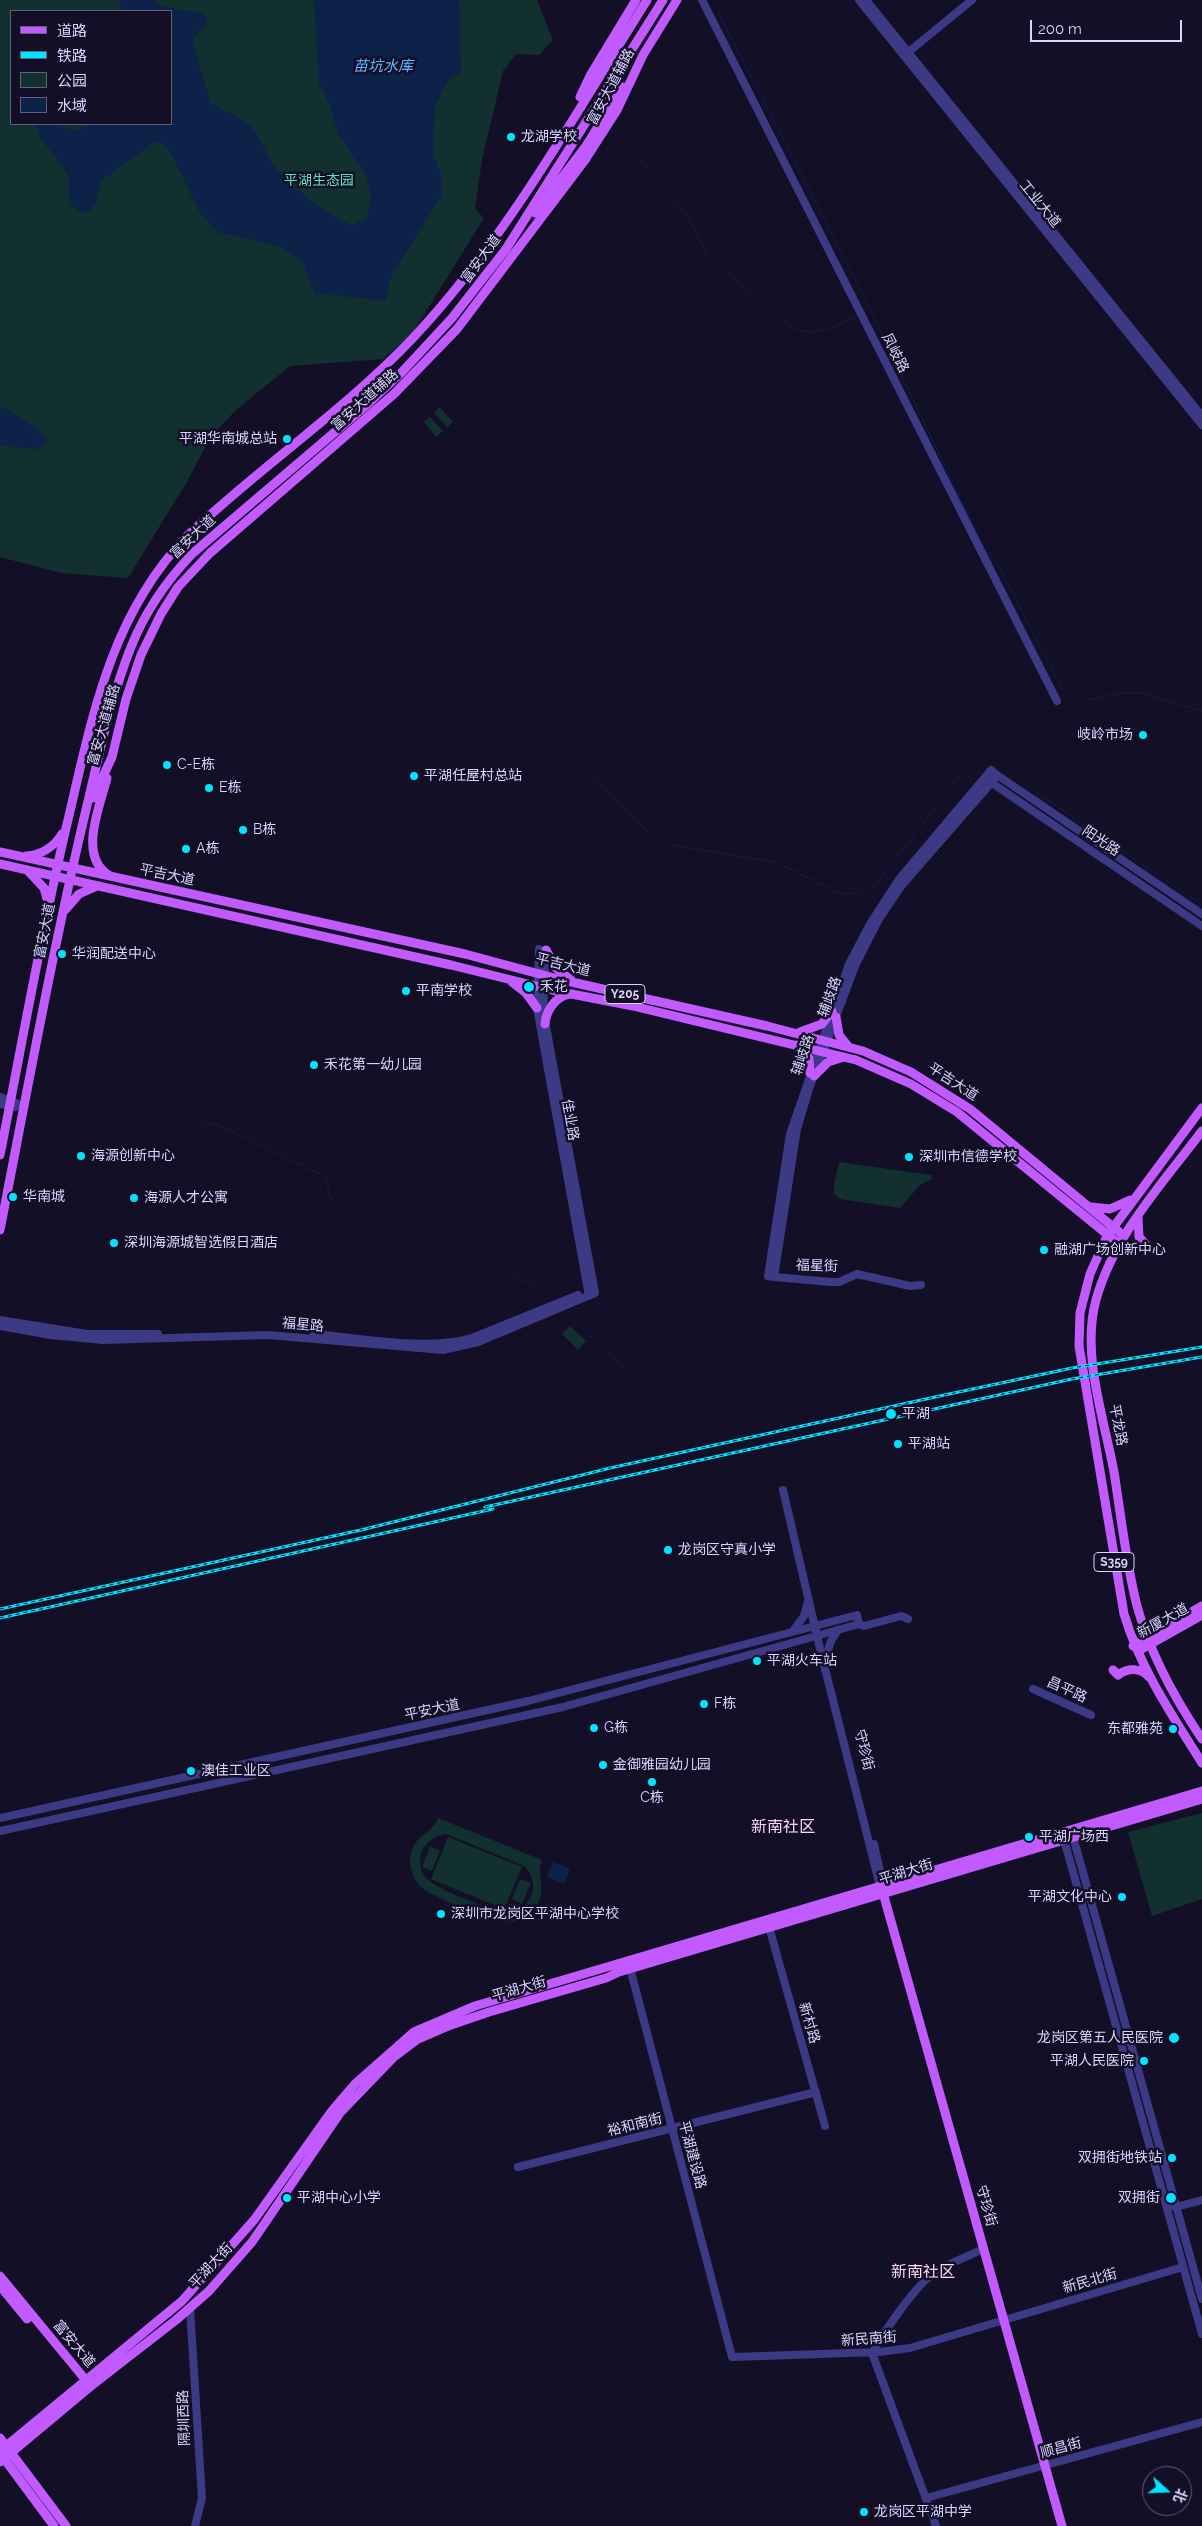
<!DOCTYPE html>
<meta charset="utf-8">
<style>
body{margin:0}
#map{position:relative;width:1202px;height:2526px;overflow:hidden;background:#130f26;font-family:Raleway,"Noto Sans SC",sans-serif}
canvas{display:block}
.legend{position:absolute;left:10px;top:10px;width:162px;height:115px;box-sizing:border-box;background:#130f26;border:1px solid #625e7d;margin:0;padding:6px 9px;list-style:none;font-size:15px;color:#d9d4ff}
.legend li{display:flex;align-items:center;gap:10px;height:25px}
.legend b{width:25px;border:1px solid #625e7d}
.north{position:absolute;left:1142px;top:2466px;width:50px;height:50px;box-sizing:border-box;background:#130f26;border:1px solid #625e7d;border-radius:50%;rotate:110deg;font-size:14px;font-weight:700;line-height:20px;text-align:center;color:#d9d4ff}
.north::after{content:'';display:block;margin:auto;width:18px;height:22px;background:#00e5ff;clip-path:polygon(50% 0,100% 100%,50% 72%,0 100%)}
.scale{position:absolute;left:1030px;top:20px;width:152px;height:22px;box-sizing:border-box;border:2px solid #d9d4ff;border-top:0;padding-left:6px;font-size:15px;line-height:18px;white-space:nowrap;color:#d9d4ff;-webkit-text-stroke:4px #130f26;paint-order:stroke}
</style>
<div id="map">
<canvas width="1202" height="2526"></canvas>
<ul class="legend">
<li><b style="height:6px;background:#c25bff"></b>道路</li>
<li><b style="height:6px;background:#00e5ff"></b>铁路</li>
<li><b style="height:14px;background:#12302f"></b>公园</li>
<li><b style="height:14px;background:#0c2248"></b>水域</li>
</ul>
<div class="north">北</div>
<div class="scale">200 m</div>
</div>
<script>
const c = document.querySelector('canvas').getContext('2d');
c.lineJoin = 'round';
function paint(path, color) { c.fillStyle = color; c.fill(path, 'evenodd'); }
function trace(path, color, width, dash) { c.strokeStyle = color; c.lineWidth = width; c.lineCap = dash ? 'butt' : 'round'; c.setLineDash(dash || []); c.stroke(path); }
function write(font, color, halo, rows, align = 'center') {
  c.font = font + ' Raleway,"Noto Sans SC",sans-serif'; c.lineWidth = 5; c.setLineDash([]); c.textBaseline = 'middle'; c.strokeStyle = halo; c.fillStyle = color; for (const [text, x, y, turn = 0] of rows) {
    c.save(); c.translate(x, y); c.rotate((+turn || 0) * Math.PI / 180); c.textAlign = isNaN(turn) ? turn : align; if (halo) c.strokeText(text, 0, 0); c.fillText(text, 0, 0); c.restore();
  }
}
const green = new Path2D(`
 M0,0H537L553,40L539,55L516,54L503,71L482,160L475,209L484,218L412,334L383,359L290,366L236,410L211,436L188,480L128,578L61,573L0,557ZM11,11H171V124H11Z
 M440,407L453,422L447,427L434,413Z
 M430,417L443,431L436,437L424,422Z
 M839,1162L931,1175L932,1179L920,1185L900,1208L840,1199L834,1194V1184Z
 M570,1326L586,1341L578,1350L562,1334Z
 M1202,1813V1899L1152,1916L1128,1832Z
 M438,1818L542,1860C535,1877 550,1892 533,1910C526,1918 516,1922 506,1922C493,1922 431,1896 421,1887C414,1880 410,1870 410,1860C411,1835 432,1835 438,1818ZM447,1834L524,1866C533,1875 536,1886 530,1898C526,1906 518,1911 508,1912C495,1913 435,1888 427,1879C411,1861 425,1835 447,1834Z
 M448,1837L522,1867L504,1909L431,1879Z
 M430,1846L440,1851L432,1871L422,1867Z
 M520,1879L531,1883L522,1904L512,1899Z`);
const water = new Path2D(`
 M118,0H155L160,6L204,14L208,20L203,29L194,36V48L211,103C222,111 238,116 248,124C260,135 265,151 273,164C284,182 332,218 352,225L368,217L371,196L366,176L339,135L329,103L319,84L314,0H459L461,72L449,79L435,107L433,154L442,177L441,196L389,281L386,301L315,293L303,263L282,247L217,232L199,211L173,157L162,143L154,142L101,181L97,201L87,214C82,212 76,210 73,206C65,195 73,184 67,173C59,156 38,143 36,124H56L74,131L93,124H171V11H123Z
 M4,407L34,426L47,441L38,449L11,447L0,444V409Z
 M553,1862L570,1869L564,1884L547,1877Z`);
const stream = new Path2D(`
 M718,12L861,291L985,550L996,561L1062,689
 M637,157L687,215L707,255L789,326C813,340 836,325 859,316
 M507,688L654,838
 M1086,700L1124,693H1142L1202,711
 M1024,784L1202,905
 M672,845L778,863L841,894C853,895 868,889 878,882L959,776
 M190,1142L204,1125L216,1124L221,1126L326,1177L330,1198L341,1205
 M508,1273L537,1287L547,1295
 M572,1319L627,1371`);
const minor = new Path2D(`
 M702,0L1057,701
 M859,0L1202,425
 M866,0L1202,416
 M906,54L972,0
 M997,775L1202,914
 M989,781L1202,926
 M539,949L537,1008L589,1296
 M0,1097L24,1106
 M0,1104L15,1107
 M774,1277L797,1129L809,1089L855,966L879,919L902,885L991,783L997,775L991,770L900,878L870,924L849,964L790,1134L768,1276L774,1277L831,1282H839L857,1274L910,1286L921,1285
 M0,1320L87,1334H158
 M0,1326L51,1335L103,1340L268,1335L443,1350L478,1342L595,1293L543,1010L546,950
 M314,1334C361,1338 427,1351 472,1338L578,1295
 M783,1490L821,1653L881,1890
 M793,1631L804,1616L808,1601
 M826,1656L831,1641L838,1630
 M1033,1689L1091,1715
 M0,1818L528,1701L857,1615L859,1624
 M0,1831L563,1707L859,1624L864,1626L901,1616L908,1619
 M1072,1833L1202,2299
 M1067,1836L1064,1840L1068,1854L1202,2334
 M874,1844L884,1889
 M769,1927L825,2126
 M631,1965L630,1968L732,2357L879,2352L910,2348L1183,2267
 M518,2167L816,2092
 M1173,2206L1176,2207L1202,2200
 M190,2308L202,2498L195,2526
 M926,2498L1202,2422
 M936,2526L872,2353C884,2332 915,2286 934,2273C949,2263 967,2257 983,2249`);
const major = new Path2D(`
 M580,97L591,74L636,0
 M535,213L586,146L623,87
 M107,778C100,807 77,857 110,876
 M93,798L112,757L126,699L141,655L161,614L178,587L210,553L394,394L457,329L585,160L617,110L643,55L677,0
 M0,852L465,954L558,979L767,1026L863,1051L911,1072L970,1109L1124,1236
 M26,856C41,855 54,847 62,834
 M0,864L451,965L556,991L633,1006L856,1060L911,1084L957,1112L1119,1244
 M29,872L44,888L48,902
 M65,910L79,894L95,887
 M546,950L556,968L571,980
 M512,982L526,993L537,1008
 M836,1017L839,1035L848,1046
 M545,1024C546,1011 555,997 569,994
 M800,1032L822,1024L832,1011
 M797,1045L809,1058L810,1073
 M814,1076L828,1062L844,1057
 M1202,1108L1107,1236L1090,1274L1080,1313L1079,1346L1124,1614C1140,1668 1172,1715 1202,1763
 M1202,1131C1162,1184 1114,1235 1096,1300C1081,1354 1104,1418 1114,1472C1121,1516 1126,1563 1137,1606C1150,1653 1175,1699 1202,1739
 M0,1155C22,1044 41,933 67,824C92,719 109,619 185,538C258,468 343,412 413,338C507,238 574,116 647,0
 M1091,1207L1110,1209L1130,1200
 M1138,1218L1139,1237L1149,1248
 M0,1230C27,1092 52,954 84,818C98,761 109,702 131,647C145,612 167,580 193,553L369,403L402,372L452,318L506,249L663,0
 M1133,1646L1202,1606
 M1138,1651L1202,1615
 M1113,1670L1118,1675C1128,1668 1140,1667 1149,1677
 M883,1893L1062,2526
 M0,2276L89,2384
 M0,2286L27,2319
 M0,2438L66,2526
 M0,2451L182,2301L254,2220L331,2112L355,2084L414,2032L475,2006L1202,1791
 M2,2456L54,2526
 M0,2462L91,2386L176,2320L209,2291L252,2242L340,2113L394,2057L418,2039L448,2026L489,2012L606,1978L619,1972L1202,1799`);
const rail = new Path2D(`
 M485,1507L1072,1379L1202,1357
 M0,1609L361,1530L610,1468L935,1397L1072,1368L1202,1347
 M0,1618L493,1509`);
const markers = [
 [511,137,5,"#00e5ff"],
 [287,439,5,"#00e5ff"],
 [1143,735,5,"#00e5ff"],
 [167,765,5,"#00e5ff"],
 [414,776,5,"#00e5ff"],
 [209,788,5,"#00e5ff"],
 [243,830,5,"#00e5ff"],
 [186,849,5,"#00e5ff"],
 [62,954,5,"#00e5ff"],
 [529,987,6,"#00e5ff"],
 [406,991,5,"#00e5ff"],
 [314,1065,5,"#00e5ff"],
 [81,1156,5,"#00e5ff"],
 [909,1157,5,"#00e5ff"],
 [13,1197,5,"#00e5ff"],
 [134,1198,5,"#00e5ff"],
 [114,1243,5,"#00e5ff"],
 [1044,1250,5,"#00e5ff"],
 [891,1414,6,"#00e5ff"],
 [898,1444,5,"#00e5ff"],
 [668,1550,5,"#00e5ff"],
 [757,1661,5,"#00e5ff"],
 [704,1704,5,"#00e5ff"],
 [594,1728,5,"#00e5ff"],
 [1173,1729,5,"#00e5ff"],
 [603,1765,5,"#00e5ff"],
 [191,1771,5,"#00e5ff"],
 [652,1782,5,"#00e5ff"],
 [1029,1837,5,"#00e5ff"],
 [1122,1897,5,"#00e5ff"],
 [441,1914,5,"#00e5ff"],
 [1174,2038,6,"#00e5ff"],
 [1144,2061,5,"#00e5ff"],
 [1172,2158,5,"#00e5ff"],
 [287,2198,5,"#00e5ff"],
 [1171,2198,6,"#00e5ff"],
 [864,2512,5,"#00e5ff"]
];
const shields = [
 [625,994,40],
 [1114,1562,40]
];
const shieldNames = [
 ["Y205",625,994],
 ["S359",1114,1562]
];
const streetNames = [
 ["富安大道辅路",611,87,-62],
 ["工业大道",1040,204,51],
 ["富安大道",481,259,-54],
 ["凤岐路",895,353,63],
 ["富安大道辅路",365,400,-42],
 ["富安大道",193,537,-43],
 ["富安大道辅路",104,725,-74],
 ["阳光路",1101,841,34],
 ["平吉大道",167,875,12],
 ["富安大道",45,931,-79],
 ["平吉大道",563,965,14],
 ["辅歧路",830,997,-70],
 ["辅岐路",803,1055,-71],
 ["平吉大道",953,1082,33],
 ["佳业路",570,1120,80],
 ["福星街",817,1266,2],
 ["福星路",303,1325,5],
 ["平龙路",1118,1425,79],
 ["新厦大道",1163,1621,-29],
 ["昌平路",1067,1690,24],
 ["平安大道",432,1710,-12],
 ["守珍街",864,1750,76],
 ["平湖大街",906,1872,-17],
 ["平湖大街",519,1989,-16],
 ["新村路",809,2023,74],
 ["裕和南街",635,2125,-14],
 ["平湖建设路",692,2155,75],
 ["守珍街",986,2206,74],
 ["平湖大街",211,2266,-47],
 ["新民北街",1090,2281,-16],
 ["新民南街",869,2339,-4],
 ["富安大道",74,2344,50],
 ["隔圳西路",184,2418,-92],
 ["顺昌街",1061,2448,-15]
];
const poiNames = [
 ["龙湖学校",521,137],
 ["平湖华南城总站",277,439,"right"],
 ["岐岭市场",1133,735,"right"],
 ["C-E栋",177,765],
 ["平湖任屋村总站",424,776],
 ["E栋",219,788],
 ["B栋",253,830],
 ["A栋",196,849],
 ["华润配送中心",72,954],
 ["禾花",540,987],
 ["平南学校",416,991],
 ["禾花第一幼儿园",324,1065],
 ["海源创新中心",91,1156],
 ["深圳市信德学校",919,1157],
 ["华南城",23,1197],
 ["海源人才公寓",144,1198],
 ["深圳海源城智选假日酒店",124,1243],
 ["融湖广场创新中心",1054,1250],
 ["平湖",902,1414],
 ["平湖站",908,1444],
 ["龙岗区守真小学",678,1550],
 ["平湖火车站",767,1661],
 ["F栋",714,1704],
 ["G栋",604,1728],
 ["东都雅苑",1163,1729,"right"],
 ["金御雅园幼儿园",613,1765],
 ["澳佳工业区",201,1771],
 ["C栋",652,1798,"center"],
 ["平湖广场西",1039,1837],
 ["平湖文化中心",1112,1897,"right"],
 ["深圳市龙岗区平湖中心学校",451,1914],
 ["龙岗区第五人民医院",1163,2038,"right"],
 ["平湖人民医院",1134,2061,"right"],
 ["双拥街地铁站",1162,2158,"right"],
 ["平湖中心小学",297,2198],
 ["双拥街",1160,2198,"right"],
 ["龙岗区平湖中学",874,2512]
];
const parkNames = [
 ["平湖生态园",319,181]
];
const waterNames = [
 ["苗坑水库",383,66]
];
const quarterNames = [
 ["新南社区",783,1827],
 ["新南社区",923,2272]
];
paint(green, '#12302f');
paint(water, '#0c2248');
trace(stream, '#0c2248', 1);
trace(minor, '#3d3a85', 8);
trace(major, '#c25bff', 9);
trace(rail, '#00e5ff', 3);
trace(rail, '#130f26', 1, [4]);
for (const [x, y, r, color] of markers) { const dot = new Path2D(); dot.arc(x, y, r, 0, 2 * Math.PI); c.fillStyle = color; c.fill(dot); trace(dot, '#130f26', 2); }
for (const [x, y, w] of shields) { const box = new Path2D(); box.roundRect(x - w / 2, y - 9.5, w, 19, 4); c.fillStyle = '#130f26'; c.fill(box); trace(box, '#d9d4ff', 1); }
write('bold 12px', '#d9d4ff', null, shieldNames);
write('14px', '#d9d4ff', '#130f26', streetNames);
write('14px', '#d9d4ff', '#130f26', poiNames, 'left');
write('14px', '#5fe0c0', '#130f26', parkNames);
write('italic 15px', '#62b6ff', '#130f26', waterNames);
write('16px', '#ffd6f0', '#130f26', quarterNames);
</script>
